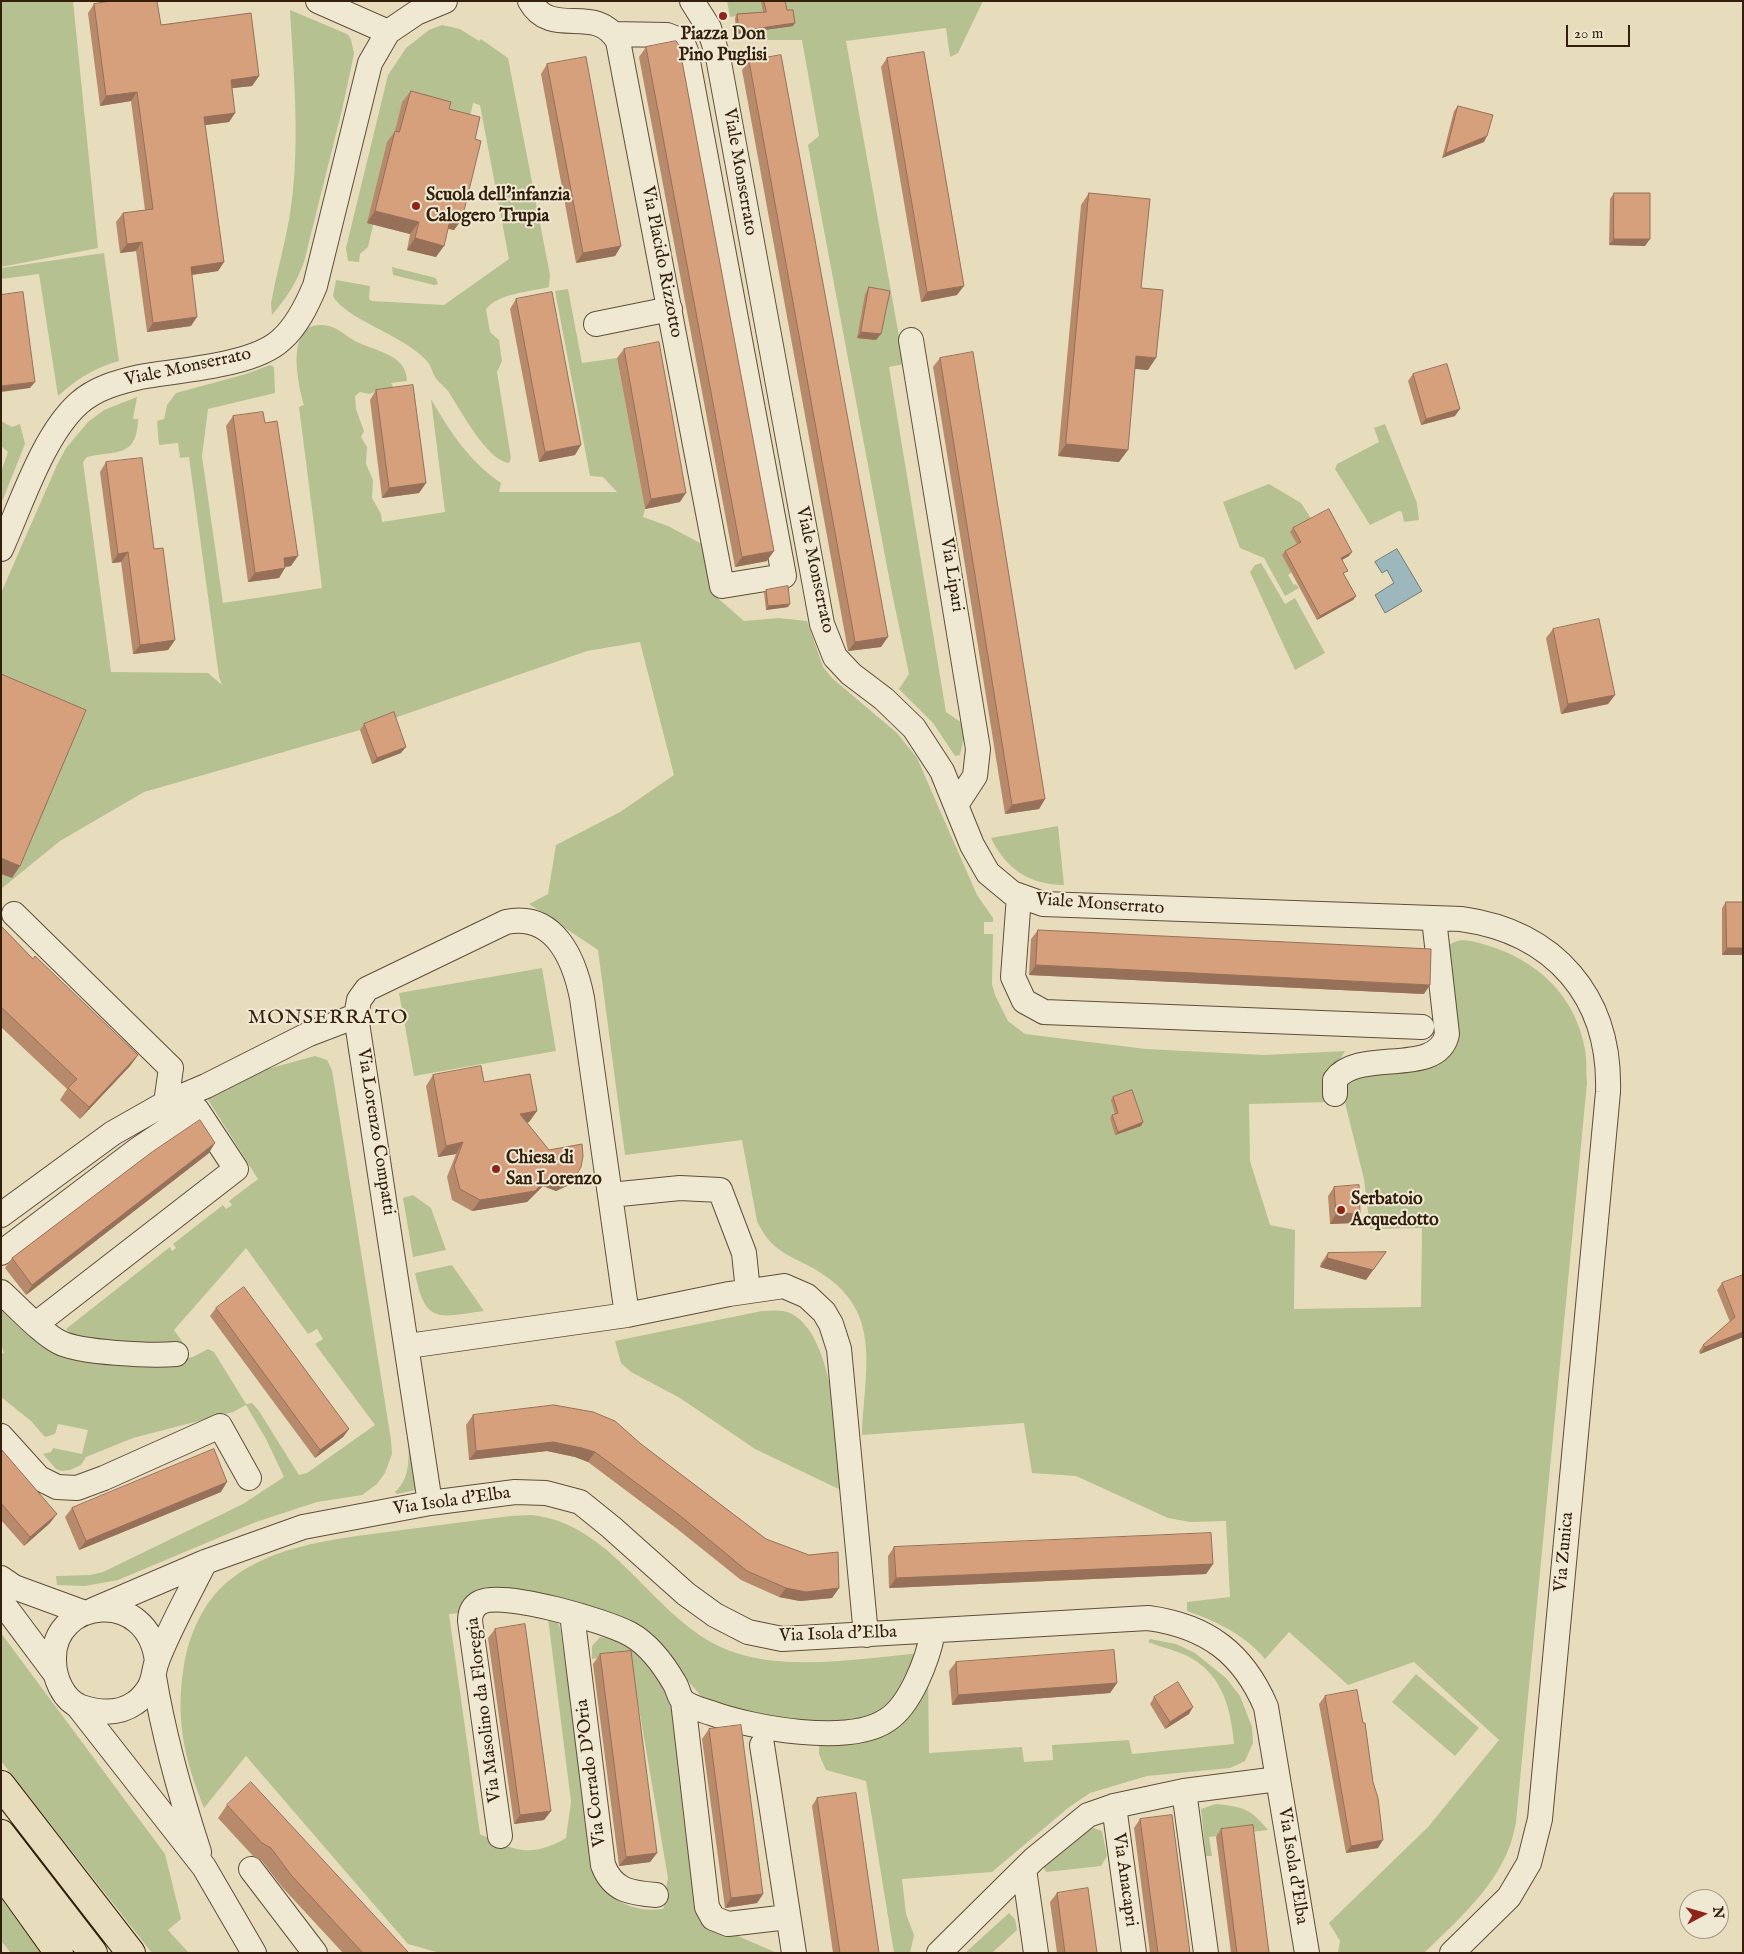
<!DOCTYPE html>
<style>
body{margin:0}
#map{position:relative;width:1744px;height:1954px;overflow:hidden;background:#e7ddbd;font-family:"IM FELL English",serif}
canvas{display:block}
.frame{position:absolute;inset:0;border:2px solid #331f0b;pointer-events:none}
.north{position:absolute;left:1679px;top:1889px;width:50px;height:50px;box-sizing:border-box;background:#efe9d4;border:1px solid #a49884;border-radius:50%;rotate:84deg;font-size:14px;font-weight:700;line-height:20px;text-align:center;color:#331f0b}
.north::after{content:'';display:block;margin:auto;width:18px;height:22px;background:#8f2418;clip-path:polygon(50% 0,100% 100%,50% 72%,0 100%)}
.scale{position:absolute;left:1566px;top:25px;width:64px;height:22px;box-sizing:border-box;border:2px solid #331f0b;border-top:0;padding-left:6px;font-size:15px;line-height:18px;white-space:nowrap;color:#331f0b;-webkit-text-stroke:4px #efe9d4;paint-order:stroke}
</style>
<div id="map">
<canvas width="1744" height="1954"></canvas>
<div class="frame"></div>
<div class="north">N</div>
<div class="scale">20 m</div>
</div>
<script>
const c = document.querySelector('canvas').getContext('2d');
c.lineJoin = 'round';
function paint(path, color) { c.fillStyle = color; c.fill(path, 'evenodd'); }
function trace(path, color, width, dash) { c.strokeStyle = color; c.lineWidth = width; c.lineCap = dash ? 'butt' : 'round'; c.setLineDash(dash || []); c.stroke(path); }
function write(font, color, halo, rows, align = 'center') {
  c.font = font + ' "IM FELL English",serif'; c.lineWidth = 4; c.setLineDash([]); c.textBaseline = 'middle'; c.strokeStyle = halo; c.fillStyle = color; for (const [text, x, y, turn = 0] of rows) {
    c.save(); c.translate(x, y); c.rotate((+turn || 0) * Math.PI / 180); c.textAlign = isNaN(turn) ? turn : align; if (halo) c.strokeText(text, 0, 0); c.fillText(text, 0, 0); c.restore();
  }
}
const green = new Path2D(`
 M1,1H73L98,248L1,267Z
 M727,1H983L958,53L950,57L946,28L846,41L904,364L889,367L946,712L962,723L964,737L960,755L955,756L933,723L899,689L909,674L891,588L808,145L819,136L802,40H756L751,14L730,17Z
 M290,10L347,34L351,39L354,54L342,110L304,262C297,282 286,299 272,315L271,303C276,275 284,248 289,220C301,151 294,80 290,10Z
 M442,25L460,29L479,41L481,39L508,58L550,275L549,287C530,292 499,293 486,309L490,332L499,340L502,361L497,372L511,458L509,463C487,461 460,409 448,391C444,386 438,382 435,377C432,372 431,365 426,360C403,335 345,319 333,296L336,280L370,286L369,299L372,301L444,305L509,259L480,105L473,103L469,122L402,103L368,247L360,254L359,262L348,261L346,248L388,75L406,48L429,30Z
 M104,253L119,361C94,368 77,379 58,396L39,274L1,279V268Z
 M392,267L436,278L438,284L434,285L393,275Z
 M568,289L582,363L617,358L645,509L643,517L668,526L702,544L713,594L744,621L779,618L807,621L823,667L832,678L897,733L917,758L977,895L993,918V922H984V934H993L992,984L995,995L1008,1021L1025,1034L1146,1049L1264,1055L1345,1051L1331,1075V1102L1249,1104L1250,1161L1270,1225L1295,1230L1294,1309L1421,1307L1422,1228L1370,1229L1364,1179L1342,1091L1348,1076L1445,1055L1444,949C1457,936 1470,940 1486,945C1537,960 1575,995 1585,1049C1587,1060 1586,1072 1587,1083L1516,1822C1507,1878 1463,1915 1424,1953H1338L1340,1941L1329,1923L1428,1827L1499,1740L1414,1662L1348,1685L1289,1632L1265,1659C1245,1635 1216,1621 1187,1611V1602L1230,1597L1226,1521L1190,1522L1168,1518L1076,1476L1032,1473L1024,1423L862,1435C865,1362 885,1305 807,1265C783,1253 769,1247 757,1221L742,1140L625,1155L598,950L529,904L548,894L556,845L620,812L674,775L640,642L587,651L360,730L144,792L60,841L1,889V593L57,465L66,448L88,422L104,410L137,397L133,419H138C137,459 115,450 87,457L83,462L111,672L208,673L222,685L219,677L189,457L180,458L178,443L159,445L157,421L164,419L167,405L176,393L246,374L270,365L274,367L275,393L208,409L202,456L223,603L322,588L299,407L304,405C297,381 283,313 332,327C341,330 347,337 355,341C374,351 407,354 407,381L391,383L393,386L388,390L382,388L370,394L360,392L355,396L356,409L364,431L361,437L367,447L366,464L373,480L372,498L381,514L382,522L445,512L431,399C450,432 469,461 501,483L499,492H617L603,477L590,476L555,291Z
 M1,421L12,427L20,424L25,444L1,504V472L8,452L1,446Z
 M1385,424L1417,503L1419,520L1404,522L1402,512L1399,511L1370,525L1335,469L1337,464L1379,442L1374,428Z
 M1269,484L1301,503L1312,520L1298,546L1291,573L1288,575L1294,585L1296,584L1299,588L1285,596L1264,558L1240,548L1223,502Z
 M1261,563L1285,604L1295,598L1325,653L1295,670L1250,572L1255,565Z
 M1058,826L1064,885C1030,885 1006,869 991,838Z
 M542,968L556,1051L414,1076L399,993Z
 M315,1056L327,1060L332,1070L391,1440L392,1454L385,1473L377,1484L362,1495L317,1502L256,1522L118,1580L85,1586L57,1585L56,1576L90,1575L103,1572L243,1504L284,1477L266,1439L246,1405L233,1412L133,1438L86,1457L81,1465L70,1470L62,1471L56,1469L43,1454L51,1452L53,1448L82,1454L88,1430L58,1424L55,1434L45,1437L31,1421L1,1397V1354L4,1353L1,1344V1305L38,1339L170,1361L193,1357L208,1349L214,1352L246,1404L252,1403L259,1411L299,1475L307,1473L375,1425L315,1344L323,1339L317,1329L308,1334L246,1248L174,1330L184,1344L164,1349L74,1337L66,1329L170,1247L172,1251L176,1248L173,1244L223,1205L226,1209L232,1205L229,1201L258,1179L205,1095L260,1071Z
 M413,1195L431,1208L446,1250L413,1257L403,1198Z
 M452,1265L484,1311C439,1317 425,1325 415,1273Z
 M762,1311C772,1311 783,1309 792,1314C835,1337 838,1447 843,1491L755,1449L680,1398L631,1372L621,1363L615,1341Z
 M408,1436L420,1489L397,1494L395,1492C411,1478 409,1455 408,1436Z
 M532,1515C620,1525 655,1627 736,1653C790,1671 866,1658 922,1653L916,1669L897,1701L883,1714L863,1721L839,1725L781,1721L703,1698L650,1638L628,1622L485,1589L463,1604L462,1613L449,1614L480,1834C513,1851 532,1858 566,1838L571,1802L548,1618L528,1611L485,1613L486,1609C510,1608 548,1600 560,1627L596,1877C611,1901 634,1913 663,1909C667,1899 665,1889 668,1878L630,1656L624,1654L592,1659V1646L600,1637C640,1642 654,1660 670,1695L701,1920L777,1953H440L408,1944L246,1756L204,1808C184,1758 175,1719 184,1665C189,1635 203,1603 226,1583C272,1543 344,1538 402,1530C438,1525 474,1521 510,1516Z
 M1,1633L165,1854L181,1919L168,1930L189,1953H152L1,1761Z
 M1150,1639L1176,1644L1195,1653L1226,1678L1240,1696L1252,1727L1253,1743L1245,1761L1230,1768L1147,1776L1090,1793L1068,1808L992,1872L902,1879L906,1914L914,1935L910,1953H894L866,1781L826,1770L819,1754V1743L859,1741L928,1672L929,1753L1022,1747L1024,1762L1053,1760L1052,1745L1129,1740L1132,1754L1234,1744C1231,1710 1223,1676 1191,1658C1179,1651 1161,1647 1148,1642Z
 M1416,1674L1479,1728L1455,1756L1392,1702Z
 M1216,1804C1243,1807 1250,1808 1268,1830L1209,1837L1212,1856H1206L1201,1809Z
 M1091,1827L1102,1831L1107,1856L1101,1866L1046,1872L1043,1866Z
 M1,1897L44,1953H11L1,1941Z
 M1009,1913L1015,1919L1017,1930L992,1953H965Z`);
const water = new Path2D(`
 M1397,549L1422,591L1385,613L1375,595L1394,583L1387,570L1382,573L1375,562Z`);
const minor = new Path2D(`
 M318,1L388,32
 M530,1C552,40 595,2 618,41L722,586L784,576L686,51L682,41L667,35L613,34
 M692,1L709,28L718,57L822,624L835,657L851,674L884,699L914,728L942,771L972,845L988,873L1012,893L1043,904L1461,919C1555,932 1611,997 1608,1092L1540,1819L1529,1863L1509,1897L1452,1953
 M596,324L670,309
 M911,340L978,749L975,776L956,805
 M1,549C21,505 43,435 79,403C96,388 118,382 140,377C179,370 253,366 281,340C297,326 307,305 315,286L370,63L388,32L416,13L445,1
 M1019,896L1013,977L1024,1001L1044,1012L1422,1027
 M14,914L171,1068L166,1103
 M356,1016L359,1000L367,989L506,922C554,912 574,958 582,998L627,1315
 M1335,1094V1080C1358,1047 1438,1078 1447,1034L1434,919
 M610,1195L680,1188L720,1190L744,1253L748,1291
 M1,1215L113,1133L166,1103L206,1086L309,1034L356,1016L430,1503
 M1,1253L137,1150L197,1110L236,1169L36,1324
 M1,1292C17,1306 41,1333 59,1342C79,1353 152,1356 176,1354
 M408,1346L627,1315L729,1294L784,1286L807,1296L824,1312L831,1324L839,1349L866,1635
 M1,1436L39,1478L57,1487L77,1488L104,1478L220,1426L249,1478
 M1,1578L14,1587L85,1613
 M1,1601L54,1672
 M93,1610L205,1562L303,1527L430,1503L515,1492L546,1493L580,1502L611,1527L686,1594L715,1615L748,1632L782,1639L1148,1618C1207,1626 1243,1653 1266,1707L1307,1953
 M572,1614L603,1865C613,1891 631,1893 656,1895
 M157,1662C149,1587 52,1598 54,1660C54,1678 63,1700 81,1707C99,1713 118,1715 135,1703C140,1700 147,1692 150,1686C154,1678 154,1669 157,1661C170,1627 189,1594 205,1562
 M154,1677C164,1737 180,1794 199,1852
 M683,1701L707,1907L713,1918L728,1924L788,1917
 M77,1705L204,1867L254,1953
 M762,1745L794,1953
 M1184,1791L1206,1953
 M1114,1806L1134,1953
 M500,1836L470,1621C470,1613 473,1606 481,1602C505,1591 606,1621 630,1634C650,1645 664,1665 675,1684C678,1689 679,1697 683,1701C690,1707 702,1710 711,1713C752,1728 849,1746 887,1720C911,1705 928,1658 933,1632
 M251,1869L315,1953
 M1024,1869L1036,1953
 M939,1953L1034,1859L1088,1815L1114,1806L1184,1791L1278,1779`);
const major = new Path2D(`
 M1,1785L131,1953
 M1,1834L93,1953
 M1,1872L59,1953`);
const wall = new Path2D(`
 M761,1H785L787,10L793,26L736,34L735,18L737,14L763,12Z
 M94,4L161,25L259,76L252,86L232,88L235,113L229,122L205,125L224,262L218,271L192,275L191,326L147,332L136,251L120,253L116,222L123,213L145,210L131,101L100,106L88,13Z
 M646,47L767,561L735,567L639,57Z
 M887,58L957,295L921,302L881,67Z
 M749,61L881,647L848,651L742,70Z
 M547,64L621,246L615,256L576,263L541,74Z
 M411,91L449,109L475,139L462,219L454,230L448,229L436,257L407,250L410,234L367,223L387,142L395,131L402,102Z
 M1458,106L1484,142L1442,158L1454,111Z
 M1089,193L1141,288L1148,370L1135,369L1119,462L1058,456L1081,205Z
 M1614,193L1645,246L1609,245L1610,199Z
 M869,287L876,340L857,338L865,294Z
 M516,299L575,455L539,462L510,309Z
 M624,349L680,502L645,509L617,358Z
 M940,358L1045,799L1039,809L1005,814L933,367Z
 M1413,374L1455,416L1421,425L1408,381Z
 M376,390L426,483L419,493L382,498L370,400Z
 M233,416L265,423L291,566L285,567L279,578L248,582L226,426Z
 M106,462L154,549L175,640L168,650L133,654L121,562L112,563L100,472Z
 M1293,528L1349,556L1342,560L1344,575L1356,596L1353,600L1317,620L1282,555L1285,551L1297,544L1290,532Z
 M766,590L788,607L766,610L764,593Z
 M1553,629L1615,695L1608,704L1561,714L1546,638Z
 M364,724L401,753L372,764L360,730Z
 M1726,902L1743,955H1722V908Z
 M1,926L33,959L138,1055L130,1066L80,1119L60,1100L67,1089L1,1027Z
 M1038,930L1424,994L1029,975L1031,939Z
 M433,1075L484,1082L537,1111L529,1122L526,1123L549,1150L577,1174L569,1185L556,1191L543,1186L527,1202L472,1211L452,1200L447,1177L456,1154L438,1157L426,1086Z
 M1113,1097L1143,1122L1141,1126L1115,1135L1110,1118L1112,1115L1115,1114L1111,1100Z
 M209,1153L26,1295L5,1268L12,1258Z
 M1334,1187L1360,1213L1354,1223L1330,1224L1328,1196Z
 M1328,1253L1366,1280L1320,1267L1321,1263Z
 M1722,1283L1743,1337L1700,1354L1699,1351L1703,1345L1730,1322L1717,1290Z
 M216,1308L349,1429L343,1437L315,1458L210,1316Z
 M473,1415L641,1444L766,1539L839,1588L832,1598L800,1601L779,1597L741,1580L676,1528L588,1462L575,1457L547,1451L469,1460L466,1425Z
 M1,1449L50,1523L24,1546L1,1520Z
 M221,1492L79,1550L65,1517L72,1508Z
 M894,1547L1213,1564L1206,1574L889,1588L888,1556Z
 M495,1629L551,1811L544,1820L514,1824L488,1638Z
 M600,1654L657,1853L650,1862L619,1866L593,1664Z
 M956,1662L1117,1683L1110,1693L952,1705L949,1671Z
 M1325,1696L1373,1782L1378,1848L1346,1853L1319,1704Z
 M1154,1697L1189,1714L1165,1729L1150,1704Z
 M709,1729L763,1894L757,1903L725,1908L702,1739Z
 M817,1798L879,1953H833L812,1806Z
 M227,1805L407,1953H343L282,1887L262,1861L253,1856L218,1818Z
 M1140,1819L1190,1953H1150L1134,1828Z
 M1221,1829L1269,1953H1231L1216,1837Z
 M1057,1893L1097,1953H1057L1050,1902Z`);
const shadedWall = new Path2D(`
 M795,23L793,26L736,34L739,31Z
 M259,76L252,86L224,89L231,80Z
 M137,92L131,101L100,106L106,96Z
 M235,113L229,122L198,126L204,117Z
 M1487,136L1484,142L1442,158L1446,153Z
 M375,211L419,222L410,234L367,223Z
 M451,216L462,219L454,230L443,227Z
 M415,238L444,246L436,257L407,250Z
 M1614,239H1650L1645,246L1609,245Z
 M142,242L136,251L120,253L127,244Z
 M621,246L615,256L576,263L583,253Z
 M224,262L218,271L184,276L191,267Z
 M964,286L957,295L921,302L927,292Z
 M197,317L191,326L147,332L153,323Z
 M861,332L881,334L876,340L857,338Z
 M1136,356L1156,358L1148,370L1128,368Z
 M35,382L30,388L1,392V386Z
 M1460,409L1455,416L1421,425L1426,419Z
 M1066,444L1128,450L1119,462L1058,456Z
 M581,445L575,455L539,462L545,452Z
 M426,483L419,493L382,498L389,488Z
 M686,493L680,502L645,509L651,499Z
 M774,551L767,561L735,567L742,557Z
 M128,552L121,562L112,563L118,554Z
 M1352,552L1349,556L1338,562L1341,558Z
 M298,556L291,566L277,568L284,558Z
 M285,568L279,578L248,582L255,573Z
 M1356,596L1353,600L1317,620L1320,616Z
 M790,604L788,607L766,610L768,606Z
 M888,637L881,647L848,651L855,642Z
 M175,640L168,650L133,654L140,645Z
 M1615,695L1608,704L1561,714L1568,704Z
 M406,747L401,753L372,764L377,758Z
 M1045,799L1039,809L1005,814L1012,805Z
 M1,858L20,866L12,878L1,874Z
 M1727,948H1743V955H1722Z
 M1036,965L1430,985L1424,994L1029,975Z
 M138,1055L130,1066L80,1119L89,1107Z
 M537,1111L529,1122L512,1125L520,1114Z
 M1143,1122L1141,1126L1115,1135L1118,1132Z
 M463,1142L456,1154L438,1157L446,1146Z
 M215,1143L209,1153L26,1295L32,1285Z
 M577,1174L569,1185L556,1191L543,1186L527,1202L472,1211L480,1200L551,1175Z
 M1360,1213L1354,1223L1330,1224L1336,1214Z
 M1386,1252L1366,1280L1320,1267L1327,1258Z
 M1743,1332V1337L1700,1354L1705,1347Z
 M349,1429L343,1437L315,1458L320,1450Z
 M553,1442L582,1448L595,1452L588,1462L575,1457L547,1451L469,1460L476,1451Z
 M227,1482L221,1492L79,1550L86,1541Z
 M57,1514L50,1523L24,1546L30,1537Z
 M1213,1564L1206,1574L889,1588L896,1578Z
 M786,1588H839L832,1598L800,1601L779,1597Z
 M1117,1683L1110,1693L952,1705L958,1695Z
 M1193,1707L1189,1714L1165,1729L1170,1722Z
 M551,1811L544,1820L514,1824L520,1815Z
 M1383,1840L1378,1848L1346,1853L1351,1846Z
 M657,1853L650,1862L619,1866L626,1857Z
 M763,1894L757,1903L725,1908L731,1898Z`);
const building = new Path2D(`
 M112,1H157L161,25L251,13L259,76L231,80L235,113L204,117L224,262L191,267L197,317L153,323L142,242L127,244L123,213L153,209L137,92L106,96L94,4Z
 M764,1H785L787,10H793L795,23L739,31L737,14L766,12Z
 M676,41L679,45L774,551L742,557L646,47Z
 M924,52L964,286L927,292L887,58Z
 M781,55L888,637L855,642L749,61Z
 M586,57L621,246L583,253L547,64Z
 M411,91L451,102L449,109L480,117L475,139L481,141L462,219L451,216L444,246L415,238L419,222L375,211L395,131L399,132Z
 M1458,106L1493,115L1487,136L1446,153Z
 M1089,193L1150,199L1141,288L1163,290L1156,358L1136,356L1128,450L1066,444Z
 M1614,193H1650V239H1614Z
 M869,287L890,291L881,334L861,332Z
 M23,292L35,382L1,386V295Z
 M552,292L581,445L545,452L516,299Z
 M659,342L686,493L651,499L624,349Z
 M973,352L1045,799L1012,805L940,358Z
 M1447,364L1460,409L1426,419L1413,374Z
 M413,385L426,483L389,488L376,390Z
 M263,412L265,423L277,421L298,556L284,558L285,568L255,573L233,416Z
 M142,458L154,549L163,548L175,640L140,645L128,552L118,554L106,462Z
 M1329,509L1352,552L1341,558L1348,571L1343,573L1356,596L1320,616L1285,551L1301,542L1293,528Z
 M788,586L790,604L768,606L766,590Z
 M1599,619L1615,695L1568,704L1553,629Z
 M1,674L86,710L20,866L1,858Z
 M394,712L406,747L377,758L364,724Z
 M1726,902H1743V948H1727Z
 M1,926L33,959L35,956L138,1055L89,1107L68,1088L77,1079L1,1007Z
 M1038,930L1431,949L1430,985L1036,965Z
 M481,1066L484,1082L530,1074L537,1111L520,1114L549,1150L582,1144L583,1156L581,1167L577,1174L564,1180L551,1175L535,1191L480,1200L460,1189L454,1166L463,1142L446,1146L433,1075Z
 M1132,1090L1143,1122L1118,1132L1112,1115L1118,1113L1113,1097Z
 M200,1120L215,1143L32,1285L12,1258L152,1152Z
 M1359,1185L1360,1213L1336,1214L1334,1187Z
 M1386,1252L1373,1270L1327,1258L1328,1253Z
 M1743,1275V1332L1705,1347L1703,1345L1735,1317L1722,1283Z
 M244,1287L349,1429L320,1450L216,1308Z
 M554,1405L593,1412L615,1421L641,1444L766,1539L809,1555L838,1552L839,1588L806,1592L786,1588L747,1571L683,1518L595,1452L582,1448L553,1442L476,1451L473,1415Z
 M1,1449L57,1514L30,1537L1,1503Z
 M214,1449L227,1482L86,1541L72,1508Z
 M1211,1533L1213,1564L896,1578L894,1547Z
 M525,1624L551,1811L520,1815L495,1629Z
 M1114,1650L1117,1683L958,1695L956,1662Z
 M631,1651L657,1853L626,1857L600,1654Z
 M1178,1682L1193,1707L1170,1722L1154,1697Z
 M1357,1690L1363,1723H1365L1373,1782L1378,1798L1383,1840L1351,1846L1325,1696Z
 M741,1725L763,1894L731,1898L709,1729Z
 M251,1782L408,1952L407,1953H363L291,1875L271,1848L262,1843L227,1805Z
 M856,1793L879,1953H840L817,1798Z
 M1172,1815L1190,1953H1158L1140,1819Z
 M1253,1825L1269,1953H1237L1221,1829Z
 M1088,1888L1097,1953H1065L1057,1893Z`);
const markers = [
 [723,16,5,"#8f2418"],
 [416,206,5,"#8f2418"],
 [496,1169,5,"#8f2418"],
 [1341,1210,5,"#8f2418"]
];
const poiNames = [
 ["Piazza Don",723,35,"center"],
 ["Pino Puglisi",723,56,"center"],
 ["Scuola dell'infanzia",426,196],
 ["Calogero Trupia",426,217],
 ["Chiesa di",506,1159],
 ["San Lorenzo",506,1180],
 ["Serbatoio",1351,1200],
 ["Acquedotto",1351,1221]
];
const streetNames = [
 ["Viale Monserrato",739,172,80],
 ["Via Placido Rizzotto",661,262,79],
 ["Viale Monserrato",188,368,-12],
 ["Viale Monserrato",814,570,78],
 ["Via Lipari",951,575,81],
 ["Viale Monserrato",1100,905,4],
 ["Via Lorenzo Compatti",375,1132,81],
 ["Via Isola d'Elba",452,1502,-8],
 ["Via Zunica",1565,1552,-85],
 ["Via Isola d'Elba",838,1635,-2],
 ["Via Masolino da Floregia",485,1710,-97],
 ["Via Corrado D'Oria",592,1773,-97],
 ["Via Isola d'Elba",1292,1866,81],
 ["Via Anacapri",1124,1880,82]
];
const quarterNames = [
 ["MONSERRATO",328,1019]
];
paint(green, '#b6c191');
paint(water, '#9db8bd');
trace(water, '#737b76', 1);
trace(minor, '#604e38', 26);
trace(major, '#331f0b', 30);
trace(minor, '#efe9d4', 24);
trace(major, '#e7ddbd', 28);
paint(wall, '#b88a6c');
paint(shadedWall, '#967058');
paint(building, '#d6a07d');
trace(building, '#967058', 1);
for (const [x, y, r, color] of markers) { const dot = new Path2D(); dot.arc(x, y, r, 0, 2 * Math.PI); c.fillStyle = color; c.fill(dot); trace(dot, '#efe9d4', 2); }
write('bold 18px', '#331f0b', '#efe9d4', poiNames, 'left');
write('18px', '#331f0b', '#efe9d4', streetNames);
c.letterSpacing = '1px';
write('20px', '#331f0b', '#efe9d4', quarterNames);
c.letterSpacing = '0px';
</script>
